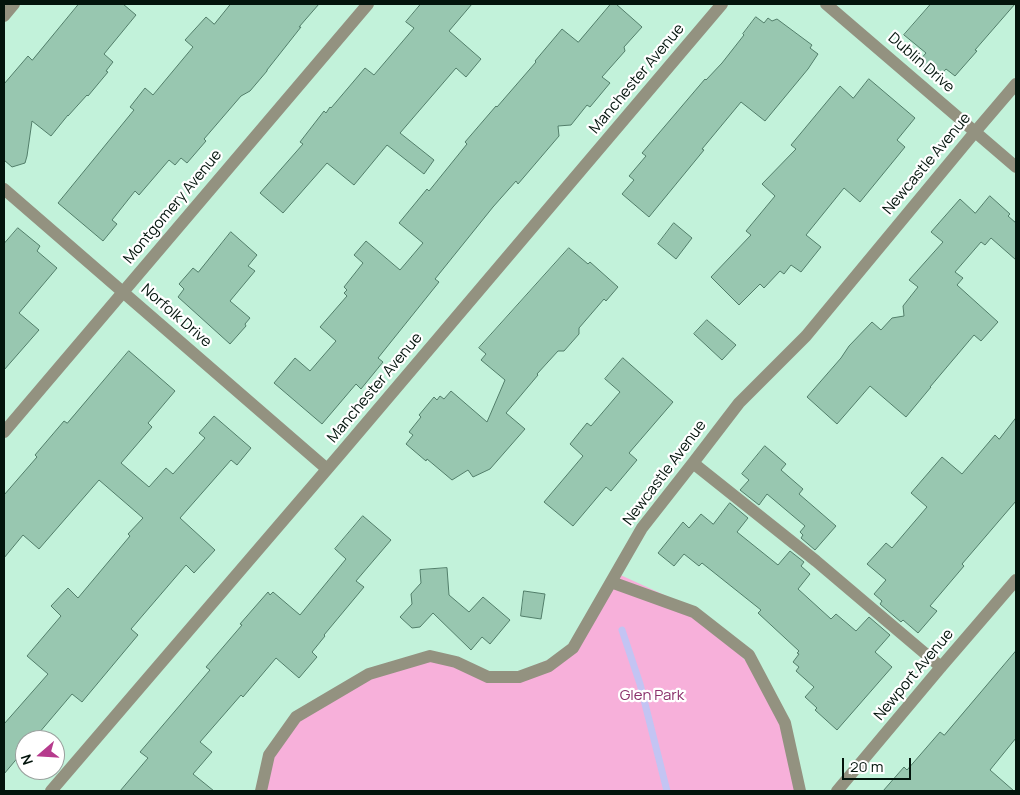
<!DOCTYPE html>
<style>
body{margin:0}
#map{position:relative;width:1020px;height:795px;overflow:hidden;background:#c2f2da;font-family:Manrope,sans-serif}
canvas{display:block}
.frame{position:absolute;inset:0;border:5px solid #03140c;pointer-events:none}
.north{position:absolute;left:15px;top:730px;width:50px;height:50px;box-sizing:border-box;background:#fff;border:1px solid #9aa19e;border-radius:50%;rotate:251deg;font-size:14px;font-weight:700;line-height:20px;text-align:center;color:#03140c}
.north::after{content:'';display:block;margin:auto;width:18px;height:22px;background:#b63b8d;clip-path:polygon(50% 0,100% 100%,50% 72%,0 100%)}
.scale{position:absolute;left:842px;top:758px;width:69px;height:22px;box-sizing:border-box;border:2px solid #03140c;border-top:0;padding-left:6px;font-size:15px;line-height:18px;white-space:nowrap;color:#03140c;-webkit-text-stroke:4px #fff;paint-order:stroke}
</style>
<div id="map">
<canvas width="1020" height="795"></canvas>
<div class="frame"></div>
<div class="north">N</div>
<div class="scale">20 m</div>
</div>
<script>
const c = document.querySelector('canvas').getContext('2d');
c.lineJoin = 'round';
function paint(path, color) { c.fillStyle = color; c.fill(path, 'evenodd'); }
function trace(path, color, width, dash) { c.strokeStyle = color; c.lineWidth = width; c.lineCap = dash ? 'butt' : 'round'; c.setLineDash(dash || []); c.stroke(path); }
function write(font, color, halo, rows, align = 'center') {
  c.font = font + ' Manrope,sans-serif'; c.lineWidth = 4.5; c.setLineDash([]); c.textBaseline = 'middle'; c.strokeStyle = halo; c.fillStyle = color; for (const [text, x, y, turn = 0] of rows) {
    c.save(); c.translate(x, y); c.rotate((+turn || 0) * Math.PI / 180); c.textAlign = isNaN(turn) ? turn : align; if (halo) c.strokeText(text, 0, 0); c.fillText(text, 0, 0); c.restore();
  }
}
const green = new Path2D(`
 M616,573L693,608L766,681L802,791H261L265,766L291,722L372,671L430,656L508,676L565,653Z`);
const stream = new Path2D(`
 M622,630L640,684L667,791`);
const building = new Path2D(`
 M79,4H123L136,15L104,54L113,62L106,71L108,72L88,96L87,95L68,116V115L51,136L32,121L27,156L25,163L12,167L4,160V84L28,56L32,60Z
 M231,4H319L299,27H301L267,70V71L250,91L241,96L204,139L206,141L187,163L181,158L175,165L169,160L139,195L135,191L112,220L117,224L103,241L58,203L134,110L130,107L145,88L153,95L193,47L185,40L206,17L214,24Z
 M421,4H472L449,31L481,59L466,77L456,68L400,133L434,160L424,174L387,145L354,185L327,163L283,213L260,193L303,144L300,142L324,111L326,113L330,107L331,108L365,68L374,75L414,28L406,22Z
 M611,4H616L642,27L624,47L625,51L602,77L610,83L590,107L587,105L571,125L558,126L559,136L518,184L516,181L493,207L435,279L439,282L378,358L383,362L361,389L356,384L322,424L274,383L295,358L310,371L336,341L320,327L347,296L344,293L347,290L344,287L363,263L354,255L366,241L400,270L423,243L399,223L427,189L429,191L467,144L465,142L496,106L497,107L536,62L535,61L562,29L578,42Z
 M931,4H1015L975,50L977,51L955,76L946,69L937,79L918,62L926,53L904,35Z
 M756,17L764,23L768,18L772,21L777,19L812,45L810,48L818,54L808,69L765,121L741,102L702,149L704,150L649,217L622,194L634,180L629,176L646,156L642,153L705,79L706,80L722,63L744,35L743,34Z
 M869,79L915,118L897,140L905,147L860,202L844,188L806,235L821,247L801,272L791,265L784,274L780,271L764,288L760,284L739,305L711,277L751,235L746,231L775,196L762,184L796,149L791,145L840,86L853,98Z
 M990,196L1010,214L1008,216L1016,223V260L991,238L985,245L981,242L955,272L963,278L957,285L998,322L981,341L974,335L930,387H931L906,417L870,386L837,424L807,397L841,358L849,346L872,322L881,330L892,318L904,316L903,306L918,287L909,280L943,242L931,232L960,199L975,213Z
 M674,223L692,238L676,259L658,244Z
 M18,228L40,246L37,251L57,268L19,313L39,330L4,370V244Z
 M231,232L257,255L248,266L255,271L230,301L250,318L245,324L246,326L230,344L178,297L184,289L179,284L193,268L198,272Z
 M569,248L588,264L590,262L618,287L606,301L604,299L579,328V334L564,351H558L537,374L538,375L506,413L525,429L490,469L473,477L468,470L452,480L427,459L426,461L406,444L413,435L409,432L421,417L419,415L434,397L437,400L440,396L444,399L451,391L487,422L505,380L481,360L486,354L479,348Z
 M707,320L736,345L722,360L694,334Z
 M129,351L175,391L148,423L152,427L121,463L149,487L166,468L173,474L205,438L199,433L214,416L251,448L237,465L231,460L180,518L215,550L194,573L186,565L131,629L138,635L82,702L72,694L33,740H25V749L4,774V724L48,674L27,656L61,616L51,606L68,588L78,598L130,536L128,534L143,518L99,480L39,549L23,535L4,558V495L37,457L35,455L64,421L67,423Z
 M623,358L673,402L629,453L637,460L611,491L606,487L573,526L544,502L583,456L570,444L587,423L591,426L620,392L605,379Z
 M1016,418V501L962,564L964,566L930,606L937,611L918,633L903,620L901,622L880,604L882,601L874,594L886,580L867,564L886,543L892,548L927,507L911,493L942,457L962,474L995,435L999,439Z
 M765,446L786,464L781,470L803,489L799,494L836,526L815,550L801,538L803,535L800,532L805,526L767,494L759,505L740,490L749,480L742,474Z
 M730,503L748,518L737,532L778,565L790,551L804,562L801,566L810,574L798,589L831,619L836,614L856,631L869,617L890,635L875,652L892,667L837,730L815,710L817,708L805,697L814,687L796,671L799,667L793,662L799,654L797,653L799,651L758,613L761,610L702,563L699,566L684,554L674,566L658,553L683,522L689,528L701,514L713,524Z
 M363,516L391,540L356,581L364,587L324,635L325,636L312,652L317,657L299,678L276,658L243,697L241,695L200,742L212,752L193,774L214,791H120L148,758L140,752L210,670L206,667L242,625L240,624L268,592L270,595L273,592L300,615L346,559L335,549Z
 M447,568L449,595L469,612L483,597L510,620L490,644L482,637L471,650L433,613L420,627L412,628L400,617L412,604L411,594L421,583L420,570Z
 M524,591L545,594L541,619L521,616Z
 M1016,651V738L990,770L1014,791H883L904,767L907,770L940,732L944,735Z`);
const minor = new Path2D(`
 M826,4L1016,167
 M4,16L14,4
 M4,189L327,469
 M4,432L368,4
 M693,463L816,561L941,667
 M611,582L694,612L749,655L785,723L800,791
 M51,791L341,453L722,4
 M261,791L269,755L296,717L369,674L430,656L456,662L488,677H519L549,666L573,648L642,528L693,463L739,403L806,336L975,132L1016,84
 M837,791L941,667L1016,580`);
const streetNames = [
 ["Dublin Drive",921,63,41],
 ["Manchester Avenue",637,79,-50],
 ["Newcastle Avenue",927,164,-50],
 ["Montgomery Avenue",173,207,-50],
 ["Norfolk Drive",176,316,41],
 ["Manchester Avenue",375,388,-50],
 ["Newcastle Avenue",665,473,-53],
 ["Newport Avenue",914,675,-50]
];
const parkNames = [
 ["Glen Park",652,696]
];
paint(green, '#f7b0da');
trace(stream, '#c3c4f3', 7);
paint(building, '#98c7b0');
trace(building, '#527e6a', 1);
trace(minor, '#939280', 12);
write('15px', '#03140c', '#fff', streetNames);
write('15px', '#8a306b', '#fff', parkNames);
</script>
